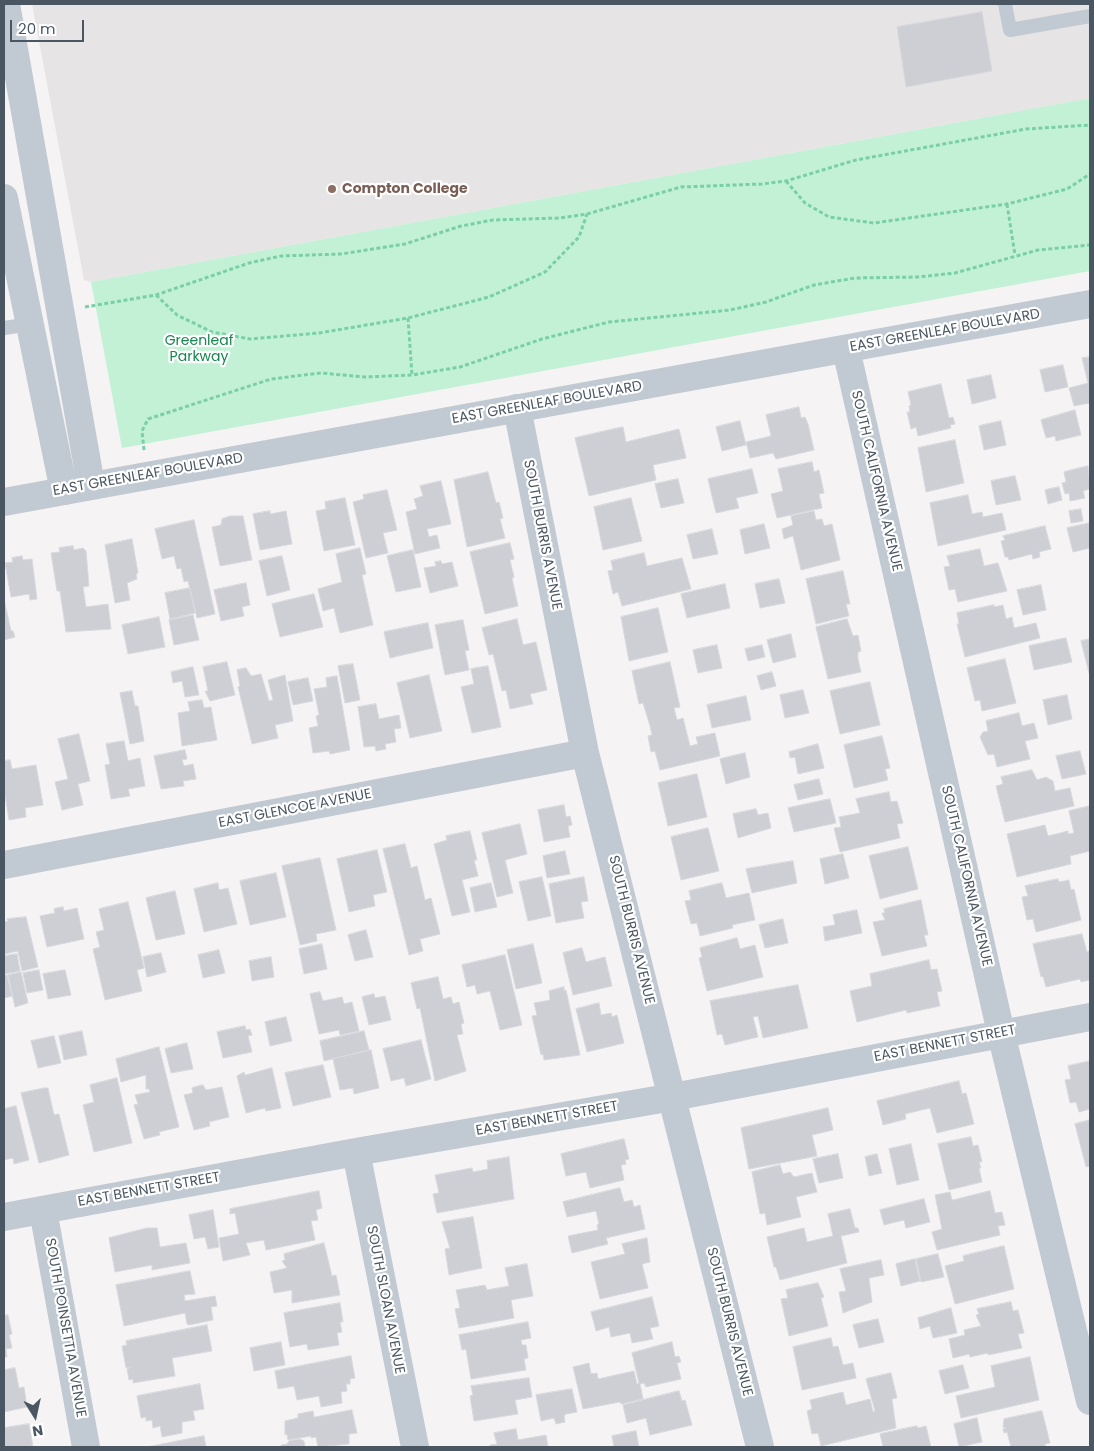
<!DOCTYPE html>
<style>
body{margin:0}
#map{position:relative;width:1094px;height:1451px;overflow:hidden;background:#f5f3f3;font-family:Poppins,sans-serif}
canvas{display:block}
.frame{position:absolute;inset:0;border:5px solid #4a5661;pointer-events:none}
.north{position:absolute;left:10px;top:1391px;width:50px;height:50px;-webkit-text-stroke:4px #fff;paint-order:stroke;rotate:170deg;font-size:14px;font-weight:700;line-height:20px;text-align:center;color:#4a5661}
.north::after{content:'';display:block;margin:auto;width:18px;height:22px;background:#4a5661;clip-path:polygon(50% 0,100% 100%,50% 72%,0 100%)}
.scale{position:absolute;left:10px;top:20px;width:74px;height:22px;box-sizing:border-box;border:2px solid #4a5661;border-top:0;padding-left:6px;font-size:15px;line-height:18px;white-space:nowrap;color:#4a5661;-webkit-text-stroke:4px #fff;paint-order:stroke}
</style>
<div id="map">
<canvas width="1094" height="1451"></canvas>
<div class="frame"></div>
<div class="north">N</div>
<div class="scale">20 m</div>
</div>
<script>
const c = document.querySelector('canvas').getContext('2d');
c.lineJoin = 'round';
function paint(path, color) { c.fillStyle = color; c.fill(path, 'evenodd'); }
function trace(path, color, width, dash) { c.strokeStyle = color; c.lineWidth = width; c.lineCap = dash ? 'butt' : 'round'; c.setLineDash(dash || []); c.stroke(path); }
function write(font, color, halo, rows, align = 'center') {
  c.font = font + ' Poppins,sans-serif'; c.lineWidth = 4.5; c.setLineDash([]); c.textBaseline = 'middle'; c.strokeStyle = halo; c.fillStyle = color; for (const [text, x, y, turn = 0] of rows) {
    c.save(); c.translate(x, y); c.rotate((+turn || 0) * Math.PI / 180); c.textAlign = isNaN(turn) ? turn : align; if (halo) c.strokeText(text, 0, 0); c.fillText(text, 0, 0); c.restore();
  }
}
const education = new Path2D(`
 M32,4H1090V98L91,282L84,280Z`);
const green = new Path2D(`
 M1090,98V271L122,448L91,282Z`);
const building = new Path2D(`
 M982,12L992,71L906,87L897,27Z
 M1090,357V403L1074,406L1069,388L1088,383L1082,358Z
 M1063,365L1068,387L1045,392L1040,370Z
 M991,375L996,398L972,404L967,380Z
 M941,384L949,418L953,417L955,424L950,425L951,428L918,436L916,427L911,429L907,412H910L909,406L911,405L908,392Z
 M799,407L801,418L805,417L808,424L814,450L776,459L773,453L750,458L746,442L771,436L766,415Z
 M1075,410L1081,435L1056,441L1055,436L1046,438L1041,420Z
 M740,421L746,445L722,451L716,427Z
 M1001,421L1006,445L984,450L979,426Z
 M623,427L626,442L679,429L686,458L653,465L656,480L589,496L575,438Z
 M955,440L964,483L926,492L918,448Z
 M812,462L814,472L819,470L824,493L819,494L822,508L777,518L771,494L783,491L778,469Z
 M1088,466L1090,489L1083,491L1085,498L1070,501L1069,493L1065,494L1062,483L1066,482L1064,472Z
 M752,469L758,493L736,498L739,508L716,513L708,479Z
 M488,472L496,503L499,502L503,518L500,519L505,538L467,547L454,480Z
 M1015,476L1021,500L996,505L991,481Z
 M678,479L684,503L661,508L655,484Z
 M441,481L451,524L427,529L429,537L437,535L440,548L415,554L406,512L417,509L414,499L423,496L420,486Z
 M1059,487L1062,500L1048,504L1045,490Z
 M387,490L397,530L383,533L388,553L366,558L353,502L364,499L363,495Z
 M968,495L972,514L982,512L983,517L1002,513L1006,530L938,546L930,503Z
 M345,498L355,545L324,551L316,511L326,509L325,502Z
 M631,498L642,541L603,550L594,507Z
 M1081,509L1083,521L1071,523L1069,511Z
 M270,511V514L286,511L292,544L260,550L253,514Z
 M814,511L816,520L822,519L824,526L832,524L840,560L801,570L793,536L784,539L782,529L793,525L791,516Z
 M230,516H243L252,560L220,566L212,527L221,525L222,519Z
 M194,520L215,614L197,618L188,581L184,582L181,568L177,569L174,556L162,559L155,529Z
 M1090,523V548L1073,552L1067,528Z
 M764,524L770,548L745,554L740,530Z
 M1045,526L1051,549L1039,552L1040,557L1033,559L1032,554L1009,560L1008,557H1005L1001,541L1005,540L1003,536Z
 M712,529L718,554L693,559L687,535Z
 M132,539L138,573L136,574L137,579L127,583L130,600L115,603L105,545Z
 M510,543L514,559L510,560L514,577L512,578L518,606L485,614L470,552Z
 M73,546L74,550L83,548L86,551L89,586L83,587L86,607L108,604L111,629L66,632L60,591H57L51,553L60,552L59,548Z
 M360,548L366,574L362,575L373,625L340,633L334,608L323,611L318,589L342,582L336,554Z
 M980,549L984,566L998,563L1007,591L958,602L955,589L949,590L944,567L950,566L947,556Z
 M413,550L421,587L396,592L387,556Z
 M644,553L647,566L682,558L691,589L622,606L618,592L613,594L608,571L613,570L611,561Z
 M22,556L23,560L32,559L37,599L30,600L29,594L11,597L5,563L13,562L12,558Z
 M282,556L290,590L267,596L259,561Z
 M441,561L442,564L452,562L458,586L430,593L424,568L436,566L435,562Z
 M843,571L850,604H846L849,616L816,624L806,579Z
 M779,579L785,603L760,608L755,584Z
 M246,583L250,605L242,607L244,616L221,621L214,590Z
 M725,584L730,608L687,618L681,594Z
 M1041,585L1046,610L1023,615L1017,590Z
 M190,588L195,613L170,619L165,593Z
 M314,594L323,627L280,637L272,604Z
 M4,599L11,631H13L15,637L4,640Z
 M994,605V607L1003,605L1006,619L1012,617L1014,628L1036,623L1040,638L965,657L957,624H959L957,613Z
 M658,608L668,652L629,661L621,617Z
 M193,615L199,640L174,645L169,620Z
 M159,617L165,647L128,654L122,625Z
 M517,619L523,645L536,642L547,690L530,694L533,704L510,709L506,690L502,691L493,654L489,655L482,628Z
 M847,619L853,636L858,635L861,651L858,652V659L861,672L828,679L816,627Z
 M463,620L469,650L465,651L469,670L445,675L435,625Z
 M428,623L433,648L390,658L384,632Z
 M791,634L796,657L773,663L767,640Z
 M1066,638L1072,662L1034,670L1029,646Z
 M1090,639V673H1089L1081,641Z
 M717,645L722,668L698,673L693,650Z
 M762,645L765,657L748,661L745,649Z
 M1005,659L1016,703L982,711L980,700L975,701L967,668Z
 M227,662L235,695L210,701L205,691H208L203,667Z
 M670,662L680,707L674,708L677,720L683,718L690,746L698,744L696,737L715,733L720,756L660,770L655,751L651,752L648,736L652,735L650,726L643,703L639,704L632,671Z
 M353,664L360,700L345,703L338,666Z
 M488,666L501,727L472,733L461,687L474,684L471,669Z
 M193,667L199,695L185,697L182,681L173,683L171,672Z
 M246,668L251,676L261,674L269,701L273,700L268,680L285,675L293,721L275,725L278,738L252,744L238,687L240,686L237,670Z
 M772,672L776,686L761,690L757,676Z
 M429,675L442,731L410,738L397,683Z
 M337,676L350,750L330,754L329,751L313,753L309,728L318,726L316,716L319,715L314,689L327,687L326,678Z
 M308,678L313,701L293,705L288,682Z
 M870,682L880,725L840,734L830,691Z
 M803,690L809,713L785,718L780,695Z
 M132,691L135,706H138L144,741L130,744L120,693Z
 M1067,695L1072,719L1048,725L1043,700Z
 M746,696L751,720L712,728L707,705Z
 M202,700L204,708L211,707L217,740L182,746L178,713L190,711L188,702Z
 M376,704L379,719L399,715L401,728L394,729L396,742L385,744L386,749L376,751L375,746L364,747L358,707Z
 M1019,713L1022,726L1034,723L1038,738L1025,741L1030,759L997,767L994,754L988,755L980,737L983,732L988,731L986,721Z
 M79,734L90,781L78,784L83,805L62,810L55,782L68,779L58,739Z
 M882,736L890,768L885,769L888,780L854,788L844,745Z
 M124,741L128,761L140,758L145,786L128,789L130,796L111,799L105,765L110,764L106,744Z
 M818,744L824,768L798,774L795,757L790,758L789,752Z
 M185,750L187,759L182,760L184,766L193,764L196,779L183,781L184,786L161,789L154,756Z
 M1080,751L1086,774L1062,779L1056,756Z
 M745,753L750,777L726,784L720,759Z
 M10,760L12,769L36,765L43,805L25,808L26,817L9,820L4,789V761Z
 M1032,770L1037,780L1046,777L1053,781L1055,791L1070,788L1074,806L1005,822L996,786L1003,784L1001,777Z
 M697,774L707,817L668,826L658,783Z
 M819,779L823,794L798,800L794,785Z
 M889,792L891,802L897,801L903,823L897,824L900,838L840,852L834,828L841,827L839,817L860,813L856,799Z
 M830,799L836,823L794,832L788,808Z
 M564,805L566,817L570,816L572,825L568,826L570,837L544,842L538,810Z
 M1090,806V851L1070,856L1071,864L1017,877L1007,834L1045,825L1048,836L1068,831V834L1074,833L1069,811Z
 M756,809L758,815L768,813L771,828L738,838L733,814Z
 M520,824L527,854L505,860L513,893L497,897L482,833Z
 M708,828L719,871L681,880L671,837Z
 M470,831L477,860H474L478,876L462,880L470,912L452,916L434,844L447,840L446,836Z
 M405,844L411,868L417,866L425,900L431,898L440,934L420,939L423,951L409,955L383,849Z
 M908,847L918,889L880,899L869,856Z
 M377,850L387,892L373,895L375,906L349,912L337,859Z
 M565,851L570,874L547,878L543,856Z
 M843,854L849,878L825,884L820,859Z
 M320,858L336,930L316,934L317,941L300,945L282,866Z
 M793,861L797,883L752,893L746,869Z
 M276,873L286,917L250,925L240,881Z
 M542,877L551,916L528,921L519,882Z
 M584,877L588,901L581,902L584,918L556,923L549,884Z
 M1058,879L1059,882L1069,880L1071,890L1074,889L1081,920L1036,932L1033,919L1027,920L1022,897L1028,896L1025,886Z
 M218,883L219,890L228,888L237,924L204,932L194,889Z
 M491,883L497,907L475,912L470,888Z
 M722,883L726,898L749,893L755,920L732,925L733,928L700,936L697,923L691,924L685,901L691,900L689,891Z
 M175,891L185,934L156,940L146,898Z
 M921,900L928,935H924L927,946L882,956L873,922L885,920L882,913H885L884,909Z
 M128,902L144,968L137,970L142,991L105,1000L93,949L100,947L96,932L104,930L99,909Z
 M63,907L64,911L77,908L84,939L47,947L40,916L55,913L54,909Z
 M857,910L862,933L825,941L823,927L835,925L833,915Z
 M26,917L38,967L22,971L18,951L4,954V922L8,921L7,919Z
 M783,919L788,943L765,948L759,925Z
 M366,930L373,957L355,961L348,935Z
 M1082,934L1087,952L1090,951V980L1081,982L1080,979L1046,987L1043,976L1041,977L1033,944Z
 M737,938L740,949L755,945L763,977L707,991L699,958L702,957L700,948Z
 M322,944L327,969L304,974L299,949Z
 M533,944L542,983L516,989L507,950Z
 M582,948L586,962L605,957L612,986L573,995L563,953Z
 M219,950L225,973L203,978L198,955Z
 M161,953L166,972L147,977L143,957Z
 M17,954L20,971L4,974V956Z
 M505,955L522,1025L500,1030L490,991L477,994L475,985L467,987L462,965Z
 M271,957L274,977L252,981L249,961Z
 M929,960L931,970L937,969L942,991L937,992L940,1006L907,1013L906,1010L857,1022L850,991L872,986L870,974Z
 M39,970L43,990L27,993L23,973Z
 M65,970L71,995L48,999L43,974Z
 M21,972L28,1003L15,1007L8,975Z
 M4,975H7L12,996L4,998Z
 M438,977L443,999L451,997L453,1004L459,1002L464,1023L461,1024L463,1034L457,1035L466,1071L435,1081L420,1008L417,1009L411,983Z
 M798,985L808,1028L763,1038L758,1016L753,1017L758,1037L725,1045L722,1034L717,1035L710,1001Z
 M564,987V991L566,990L580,1055L544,1060L543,1054L541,1055L532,1016L537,1015L534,1003L550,1000L549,991Z
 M320,992L323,1001L342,997L344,1004L352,1002L359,1031L340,1035L339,1030L319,1034L310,994Z
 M374,994L375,998L385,996L391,1020L369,1025L362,997Z
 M599,1003L601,1015L611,1013L612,1017L617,1015L624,1043L587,1052L576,1009Z
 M286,1017L292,1041L270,1046L265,1022Z
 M245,1026L246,1030L250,1029L252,1035L248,1036L252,1052L223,1058L217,1032Z
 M82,1031L87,1055L64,1060L59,1036Z
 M364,1031L369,1050L324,1061L320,1041Z
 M54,1036L61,1063L38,1068L31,1041Z
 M421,1040L431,1079L406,1086L404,1078L391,1081L383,1049Z
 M187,1043L193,1069L171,1073L165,1049Z
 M159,1047L179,1127L159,1132L160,1135L144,1139L134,1105L138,1104L135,1095L150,1092L149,1089H146V1075L121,1082L116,1059Z
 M371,1050L379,1088L354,1094L353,1088L340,1090L333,1059Z
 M1090,1061V1109L1079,1112L1076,1102L1070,1103L1065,1080L1071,1079L1068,1066Z
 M323,1065L331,1097L293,1106L285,1073Z
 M272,1068L281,1108L266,1111L265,1108L246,1113L237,1076L244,1072L245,1075Z
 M117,1078L132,1143L94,1152L83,1105L94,1102L90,1085Z
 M959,1081L962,1094L966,1093L974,1124L937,1133L930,1108L905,1114L906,1119L883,1125L877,1101Z
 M203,1085L206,1090L222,1087L229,1117L209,1122L210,1126L194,1130L184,1095L193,1093L192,1088Z
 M44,1088H48L54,1115L59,1114L69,1155L39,1163L21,1093Z
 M16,1106L29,1160L14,1164L13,1158L4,1160V1109Z
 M828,1108L833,1130L812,1135L817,1156L749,1169L741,1128Z
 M1090,1120V1166L1086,1167L1075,1124Z
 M971,1137L973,1146L978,1145L982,1162H979L981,1168H979L982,1182L949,1190L938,1144Z
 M624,1139L629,1159L625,1160L626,1164L621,1165L624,1180L590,1188L586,1172L566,1176L561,1154Z
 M911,1144L919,1180L897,1185L889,1149Z
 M838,1154L843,1178L819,1183L813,1159Z
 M877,1154L882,1173L869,1176L865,1157Z
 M509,1157L514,1199L437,1213L433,1194L439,1193L435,1175L472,1168L473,1172L488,1169L487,1161Z
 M780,1165L783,1174L790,1172L794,1177L812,1173L817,1192L796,1197L801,1217L767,1225L765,1213L760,1214L752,1172Z
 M620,1188L624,1202L632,1200L634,1207L640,1205L645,1229L606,1238L608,1244L572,1253L568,1236L598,1230L597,1225L599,1224L596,1211L567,1217L563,1202Z
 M319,1191L322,1208L316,1210L318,1220L311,1221L315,1240L266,1250L264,1240L246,1243L250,1255L223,1261L219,1238L239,1234L235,1213L230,1214V1209Z
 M990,1191L995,1213L1002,1212L1005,1225L998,1226L1000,1235L937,1250L932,1232L942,1229L935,1195L950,1192L952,1200Z
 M924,1199L930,1222L906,1228L904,1220L884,1225L880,1210Z
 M850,1209L855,1228H858L859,1232L841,1236L847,1263L780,1280L776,1267H774L767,1237L804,1228L807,1242L833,1236L828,1214Z
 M213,1210L219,1247L208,1249L205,1237L194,1239L189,1215Z
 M473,1217L482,1268L449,1275L445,1249L450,1248L442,1222Z
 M147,1228H157L160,1247L186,1243L190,1263L152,1270V1265L115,1272L109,1238Z
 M647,1238L650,1262L642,1264L648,1288L600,1299L591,1262L625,1254L622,1244Z
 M324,1243L332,1276L336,1275L340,1295L292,1303V1290L274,1293L270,1272L287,1268L282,1261L285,1260L284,1254Z
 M1004,1246L1014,1289L955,1304L945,1266L964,1261L963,1256Z
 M938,1254L944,1277L921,1282L916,1259Z
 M915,1259L920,1281L901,1286L896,1264Z
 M881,1260L884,1275L869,1278L872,1302L843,1313L839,1292L846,1291L840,1269Z
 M527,1264L533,1296L511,1300L514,1318L459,1328L455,1309L460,1308L456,1290L485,1285L487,1290L509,1286L505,1268Z
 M190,1271L195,1294L184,1295L185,1301L215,1296L217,1306L211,1307L213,1320L189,1325L187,1324L185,1313L124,1326L116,1285Z
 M818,1283L824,1297L821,1298L828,1326L789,1336L781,1299L788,1298L786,1290Z
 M652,1297L659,1326L650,1328L653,1339L632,1343L630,1333L611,1337L609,1327L596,1331L591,1312Z
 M1011,1302L1013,1311L1018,1310L1024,1333L1018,1334L1022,1348L988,1355V1353L970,1357L969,1354L953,1358L949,1339L965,1335L964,1330L981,1326L976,1315L979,1314L977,1309Z
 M340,1303L343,1322H340L342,1332L337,1333L339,1345L308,1350L307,1344L290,1347L284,1313Z
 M951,1308L957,1333L933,1338L930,1326L920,1329L918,1318Z
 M8,1315L12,1334L9,1335L12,1348L6,1349L7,1357H4V1316Z
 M878,1319L884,1342L859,1348L853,1325Z
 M528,1322L531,1338L521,1340L522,1345H526L528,1358L524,1359L526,1370L471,1379L466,1349L462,1350L459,1335Z
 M207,1325L212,1351L172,1358L175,1376L133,1383V1379L129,1380L127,1369L131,1367L126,1368L122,1346L127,1345L126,1341Z
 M831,1338L833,1347L838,1346L843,1365L853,1363L856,1378L802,1390L793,1347Z
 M281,1342L285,1365L254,1371L250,1348Z
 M672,1342L675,1357L679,1356L681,1362L677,1363L681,1379L646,1387L644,1383L640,1384L643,1399L621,1404L620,1402L583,1409L573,1367L589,1363L591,1374L597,1373L598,1379L634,1371L637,1384L639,1383L632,1353Z
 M351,1356L355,1378L350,1379V1384H346L347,1391L341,1392L342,1403L321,1407L319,1396L297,1400L294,1386L278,1389L275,1371Z
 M1030,1357L1039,1400L961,1418L956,1396L995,1387L991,1366Z
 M963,1365L969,1388L945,1394L939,1371Z
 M15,1368L19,1388L24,1387L27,1407L4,1412V1370Z
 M891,1373L897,1398L892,1399L896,1428L821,1446L818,1433L812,1434L807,1411L812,1409L810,1400L843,1392L846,1405L870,1399L873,1412L875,1411L866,1379Z
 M529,1378L532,1397L515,1400L518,1414L474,1421L470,1396L473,1395L471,1386Z
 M200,1384L204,1409L193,1411L195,1420L182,1422V1433L162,1437L160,1426L153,1428L152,1420L146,1421V1417L141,1418L137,1396Z
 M572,1389L577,1412L566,1414L564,1416L565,1422L556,1424L554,1418L541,1421L536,1395Z
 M679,1391L682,1401L685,1400L692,1425L650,1435L646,1418L627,1423L623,1405Z
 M352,1410L357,1433L349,1434V1444L318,1447L316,1437L311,1438V1436L288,1440L287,1434L285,1435V1421L298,1418V1414L313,1411L314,1417Z
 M1042,1411L1050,1443L1045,1444L1046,1447H1011L1007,1432L1004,1433L1003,1429L1006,1428L1003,1427L1004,1419Z
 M977,1418L982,1442L959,1447L954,1424Z
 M29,1424L33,1447H4V1428Z
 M917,1426L918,1428L926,1426L931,1447H883L880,1434Z
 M516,1429L518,1440L546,1435L548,1447H490V1445L497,1444L494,1433Z
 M636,1431L639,1447H614L612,1436Z
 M204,1436L206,1447H146L152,1446Z
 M300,1439L304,1441L305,1447H282L281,1445L287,1444L289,1441Z`);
const path = new Path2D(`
 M786,181L805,203L829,217L874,223L1007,204L1067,189L1090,174
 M1007,204L1015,255
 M156,295L177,315L212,332L250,339L319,333L408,318L489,297L545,272L579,237L587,214
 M85,307L156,295L249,263L281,256L341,254L405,244L461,226L493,220L560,218L587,214L681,187L762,184L786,181L856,160L1026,129L1090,125
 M408,318L412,375
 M144,450L142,431L148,419L271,379L321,373L365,377L412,375L460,367L542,339L609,322L730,310L766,302L814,285L855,278L918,277L955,273L1038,250L1090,245`);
const service = new Path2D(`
 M1005,4L1010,30L1090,16
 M4,328L31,324`);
const minor = new Path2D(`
 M6,4L91,485
 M4,198L64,491
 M846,349L1001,1033L1090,1401
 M517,408L585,753L760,1447
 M4,865L585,753
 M356,1152L415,1447
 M43,1210L86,1447
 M4,1217L356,1152L673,1097L1090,1017`);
const tertiary = new Path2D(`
 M4,502L1090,304`);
const markers = [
 [332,189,5,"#8d6e63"]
];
const educationNames = [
 ["Compton College",342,189]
];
const streetNames = [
 ["EAST GREENLEAF BOULEVARD",945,331,-10],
 ["EAST GREENLEAF BOULEVARD",547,403,-10],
 ["EAST GREENLEAF BOULEVARD",148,475,-10],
 ["SOUTH CALIFORNIA AVENUE",876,481,77],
 ["SOUTH BURRIS AVENUE",542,535,79],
 ["EAST GLENCOE AVENUE",295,809,-11],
 ["SOUTH CALIFORNIA AVENUE",966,876,77],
 ["SOUTH BURRIS AVENUE",631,930,76],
 ["EAST BENNETT STREET",945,1044,-11],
 ["EAST BENNETT STREET",547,1119,-10],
 ["EAST BENNETT STREET",149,1190,-10],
 ["SOUTH SLOAN AVENUE",385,1300,79],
 ["SOUTH BURRIS AVENUE",729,1322,76],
 ["SOUTH POINSETTIA AVENUE",65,1328,80]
];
const parkNames = [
 ["Greenleaf",199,341],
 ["Parkway",199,357]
];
paint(education, '#e6e4e5');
paint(green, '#c3f1d5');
paint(building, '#cdcfd5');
trace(building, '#d7d9de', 1);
trace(path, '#7ad0a6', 3, [4, 2.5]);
trace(service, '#c1cad2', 14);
trace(minor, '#c1cad2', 28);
trace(tertiary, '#c1cad2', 28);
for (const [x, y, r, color] of markers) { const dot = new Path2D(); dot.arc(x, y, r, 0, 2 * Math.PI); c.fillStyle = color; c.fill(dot); trace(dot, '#fff', 2); }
write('bold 14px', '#785e54', '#fff', educationNames, 'left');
write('14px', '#4a5661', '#fff', streetNames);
write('14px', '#17864f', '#fff', parkNames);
</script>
